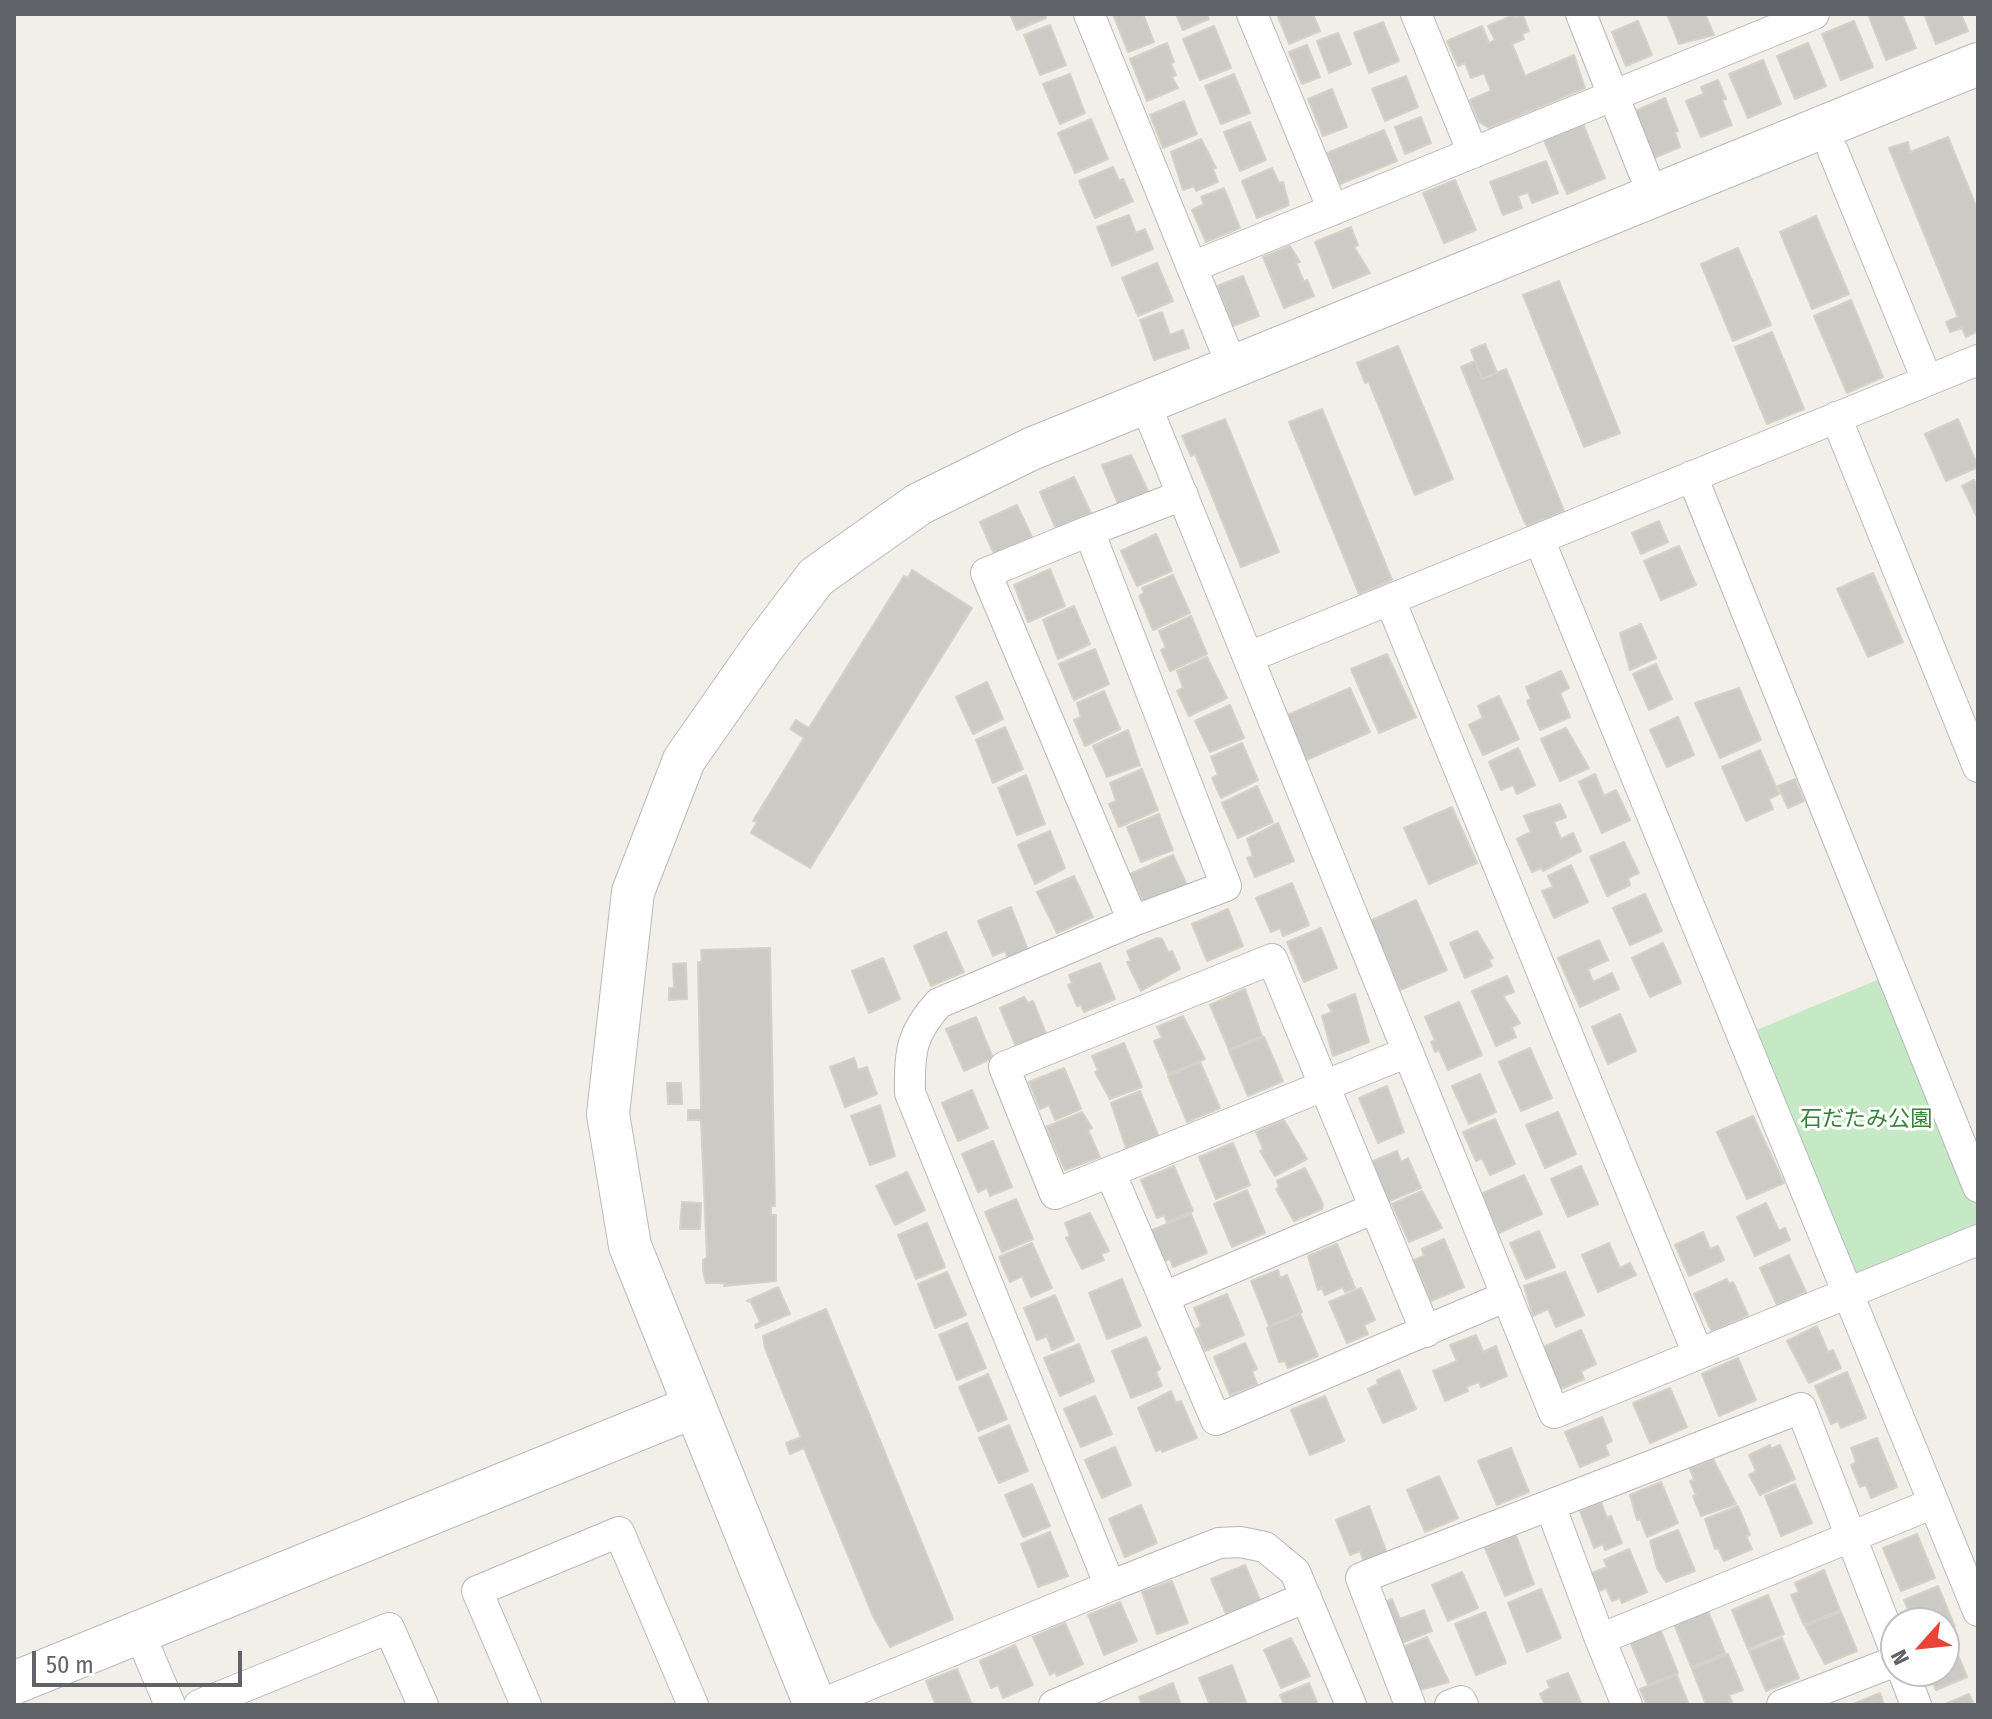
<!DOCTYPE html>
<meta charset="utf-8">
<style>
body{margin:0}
#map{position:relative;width:1992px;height:1719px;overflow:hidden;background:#f1efe8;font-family:"Fira Sans Condensed",sans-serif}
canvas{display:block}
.frame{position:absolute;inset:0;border:16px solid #5f6368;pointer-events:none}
.north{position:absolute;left:1880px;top:1607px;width:80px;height:80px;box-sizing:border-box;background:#fff;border:2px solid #bfc1c3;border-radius:50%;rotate:243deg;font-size:22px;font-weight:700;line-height:32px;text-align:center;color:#5f6368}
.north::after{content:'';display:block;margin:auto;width:28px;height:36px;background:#ea4335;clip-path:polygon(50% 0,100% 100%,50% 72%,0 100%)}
.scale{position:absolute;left:32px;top:1651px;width:210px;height:36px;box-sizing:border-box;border:4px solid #5f6368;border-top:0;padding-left:10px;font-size:24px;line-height:28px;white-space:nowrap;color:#5f6368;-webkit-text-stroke:6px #fff;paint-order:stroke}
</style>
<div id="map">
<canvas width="1992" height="1719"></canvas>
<div class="frame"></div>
<div class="north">N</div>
<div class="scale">50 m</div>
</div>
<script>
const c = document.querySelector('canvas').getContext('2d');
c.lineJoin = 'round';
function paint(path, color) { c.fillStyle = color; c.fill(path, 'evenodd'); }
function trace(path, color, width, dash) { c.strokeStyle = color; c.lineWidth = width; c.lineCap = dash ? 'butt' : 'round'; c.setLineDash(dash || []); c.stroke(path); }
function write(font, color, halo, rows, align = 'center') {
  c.font = font + ' "Fira Sans Condensed","Noto Sans JP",sans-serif'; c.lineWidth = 6; c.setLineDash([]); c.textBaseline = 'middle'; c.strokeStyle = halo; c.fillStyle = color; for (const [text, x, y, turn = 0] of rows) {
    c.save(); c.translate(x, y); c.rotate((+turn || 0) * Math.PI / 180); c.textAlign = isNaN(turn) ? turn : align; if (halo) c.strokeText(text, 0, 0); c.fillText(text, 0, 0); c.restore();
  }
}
const green = new Path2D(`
 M1882,978L1978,1208L1975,1232L1864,1279L1855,1274L1754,1031Z`);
const building = new Path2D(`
 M1010,14H1045L1046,18L1017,30Z
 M1113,14H1143L1154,42L1128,52Z
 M1176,14H1207L1209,19L1183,30Z
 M1277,14H1313L1320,31L1289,44Z
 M1667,14H1705L1714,35L1679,44Z
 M1868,14H1902L1916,48L1886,60Z
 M1924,14H1961L1968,31L1936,44Z
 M1514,15L1515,18L1523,15L1529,31L1522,34L1524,39L1512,44L1525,76L1574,55L1585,88L1489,128L1479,122L1470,100L1491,91L1484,73L1471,78L1465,63L1458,66L1447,41L1482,26L1489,43L1495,40L1488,26Z
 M1638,21L1652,55L1626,66L1612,32Z
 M1854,21L1873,67L1841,80L1822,34Z
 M1383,22L1399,61L1369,73L1354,33Z
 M1050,25L1066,65L1040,75L1024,35Z
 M1214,26L1231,68L1200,80L1183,39Z
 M1338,33L1351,64L1329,73L1317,41Z
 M1167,43L1174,62L1171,64L1176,75L1172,77L1178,88L1147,101L1130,59Z
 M1808,43L1826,86L1795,99L1777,56Z
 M1307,45L1320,77L1302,84L1289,52Z
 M1763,60L1781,104L1748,118L1729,74Z
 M1070,74L1085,113L1060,124L1043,84Z
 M1234,74L1250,113L1221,124L1205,86Z
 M1406,76L1418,107L1385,121L1372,89Z
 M1718,80L1726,99L1722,100L1732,125L1701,137L1686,101L1704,94L1701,87Z
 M1332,89L1347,127L1323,136L1308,99Z
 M1665,98L1678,131L1675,132L1680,147L1654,158L1635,111Z
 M1184,101L1197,134L1163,148L1150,115Z
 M1421,117L1431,143L1405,154L1395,127Z
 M1091,119L1108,159L1075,173L1058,133Z
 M1250,122L1266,160L1240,171L1224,132Z
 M1583,124L1605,178L1567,194L1544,140Z
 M1384,130L1397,161L1340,184L1327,153Z
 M1948,137L1978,211V331L1966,337L1962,328L1950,332L1946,322L1958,317L1889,148L1908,142L1910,152Z
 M1201,139L1216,168L1213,169L1218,182L1196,191L1194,186L1183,190L1171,152Z
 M1546,161L1558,193L1532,203L1528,192L1518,196L1522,208L1503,215L1490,182Z
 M1113,167L1119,181L1123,179L1133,201L1095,218L1079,181Z
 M1272,168L1279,183L1283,182L1289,205L1257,218L1242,181Z
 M1455,180L1476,230L1444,243L1423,193Z
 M1224,188L1240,228L1206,242L1192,210L1204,204L1201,197Z
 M1129,215L1136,233L1145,229L1153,249L1112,266L1097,227Z
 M1816,216L1849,294L1812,309L1780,232Z
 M1351,227L1358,245L1354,247L1370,273L1333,288L1315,242Z
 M1290,246L1300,262L1296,263L1304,282L1307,280L1314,296L1284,308L1263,257Z
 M1738,248L1771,325L1733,341L1701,264Z
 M1157,263L1173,301L1138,316L1122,278Z
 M1243,276L1259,316L1233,326L1217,286Z
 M1559,281L1620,433L1584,447L1523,295Z
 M1851,300L1883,377L1847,393L1814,316Z
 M1162,312L1170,335L1183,330L1189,348L1154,360L1140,320Z
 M1772,332L1804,409L1767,424L1735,347Z
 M1485,344L1497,373L1482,379L1471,350Z
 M1398,346L1453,479L1415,495L1369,382L1365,383L1357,363Z
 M1475,361L1482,379L1506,369L1564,511L1527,526L1524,521L1461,367Z
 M1322,409L1392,580L1359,594L1289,422Z
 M1225,419L1279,552L1241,567L1195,454L1191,456L1182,436Z
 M1958,419L1978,467L1946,481L1925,434Z
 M1131,455L1148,491L1119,506L1102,465Z
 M1074,477L1091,513L1056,529L1040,492Z
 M1974,480L1978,488V519L1962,486Z
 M1017,505L1032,537L994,554L980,522Z
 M1659,521L1668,542L1641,554L1632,533Z
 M1156,534L1172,571L1137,586L1121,551Z
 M1679,546L1696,585L1661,600L1644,561Z
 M1050,569L1065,606L1028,622L1014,585Z
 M912,570L972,608L810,868L751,833L757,822L753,821L804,738L790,729L796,720L809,728L904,576L908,578Z
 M1873,573L1903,642L1868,657L1837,589Z
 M1173,575L1190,613L1153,630L1139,596L1144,593L1142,588Z
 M1074,606L1090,644L1058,659L1043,620Z
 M1191,616L1207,654L1170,671L1161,650L1166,648L1159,631Z
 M1641,624L1656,658L1630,670L1620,633Z
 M1095,649L1109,684L1074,700L1059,664Z
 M1387,654L1416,717L1379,733L1351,669Z
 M1207,657L1227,698L1189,716L1177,691L1183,688L1177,671Z
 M1656,664L1672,699L1649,710L1633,674Z
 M1561,671L1569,688L1560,693L1570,717L1540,730L1527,701L1531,699L1526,687Z
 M987,682L1003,719L973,734L956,697Z
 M1350,688L1370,732L1302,762L1283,717Z
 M1739,688L1761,740L1720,758L1695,703Z
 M1104,691L1120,729L1085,746L1074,720L1081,717L1077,703Z
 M1499,696L1519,739L1483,755L1469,725L1483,718L1478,706Z
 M1230,705L1244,738L1210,752L1195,721Z
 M1678,717L1694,755L1667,767L1650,730Z
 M1005,727L1023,769L993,783L976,740Z
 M1566,728L1589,768L1560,781L1541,739Z
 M1128,730L1140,765L1107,777L1093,746Z
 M1242,743L1258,780L1221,798L1212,778L1218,775L1211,757Z
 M1518,748L1535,785L1517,794L1513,785L1501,790L1489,762Z
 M1760,750L1779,794L1769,799L1773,809L1746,821L1722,767Z
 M1142,769L1158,810L1119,827L1109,804L1116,801L1110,783Z
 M1595,774L1604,796L1616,790L1630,820L1602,833L1579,782Z
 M1026,775L1045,824L1017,835L998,788Z
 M1795,779L1804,801L1788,808L1778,786Z
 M1257,786L1273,822L1238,838L1222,803Z
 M1560,804L1566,817L1554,822L1561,839L1573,833L1581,851L1543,871L1541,868L1532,872L1517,839L1531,832L1524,816Z
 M1452,807L1477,863L1429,884L1404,828Z
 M1159,814L1173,850L1141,862L1127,827Z
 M1278,823L1294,861L1255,877L1247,858L1253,856L1247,839Z
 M1050,831L1065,868L1035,884L1018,845Z
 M1624,842L1639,873L1628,878L1630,885L1607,896L1590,857Z
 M1173,855L1187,885L1145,904L1130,874Z
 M1571,865L1588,902L1554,918L1542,891L1553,887L1548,876Z
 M1074,876L1093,917L1057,933L1037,892Z
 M1292,883L1309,925L1283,936L1280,928L1271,932L1256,898Z
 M1645,894L1662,931L1630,945L1613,908Z
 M1416,900L1447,970L1400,990L1370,921Z
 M1011,907L1028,950L1008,959L1005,951L993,956L978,921Z
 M1228,909L1243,946L1207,961L1192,924Z
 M1321,928L1337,968L1304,982L1287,942Z
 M1477,931L1493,958L1489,960L1492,966L1465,978L1450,943Z
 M946,932L964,972L931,986L914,946Z
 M1157,938L1162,939L1168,952L1172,951L1180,969L1141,991L1127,962L1131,961L1127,951Z
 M1599,940L1608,960L1588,969L1593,982L1612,973L1619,989L1580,1007L1558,958Z
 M1663,943L1681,983L1650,997L1632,958Z
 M770,948L775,1206H771V1215H776V1281L724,1286L725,1283H706L703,1271V1260L707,1258L701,1120H688V1110H701L698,962H702L701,950Z
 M883,958L900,999L869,1013L852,971Z
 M686,963L687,999L669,1000V988H674L673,964Z
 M1100,963L1115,999L1084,1012L1081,1005L1077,1006L1068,985L1072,983L1069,975Z
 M1507,976L1514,992L1503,996L1520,1023L1512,1027L1516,1037L1496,1046L1472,991Z
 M1245,989L1262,1036L1229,1050L1210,1005Z
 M1355,994L1369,1042L1333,1056L1322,1016L1332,1012L1328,1005Z
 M1024,997L1028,1003L1033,1001L1047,1036L1017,1049L1000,1008Z
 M1459,1002L1482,1055L1448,1070L1439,1050L1435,1052L1431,1042L1435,1040L1425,1017Z
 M1620,1014L1636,1051L1608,1064L1592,1027Z
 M1183,1016L1205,1059L1168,1074L1154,1041L1162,1038L1157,1027Z
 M976,1017L993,1058L964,1071L946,1029Z
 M1264,1037L1283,1081L1248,1096L1229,1051Z
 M1124,1043L1142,1087L1110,1099L1095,1072L1098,1070L1092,1056Z
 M1530,1048L1552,1098L1521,1111L1499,1062Z
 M854,1058L858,1070L867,1067L877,1094L845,1107L830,1067Z
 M1200,1062L1220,1108L1187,1122L1168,1076Z
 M1064,1068L1081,1109L1055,1120L1049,1105L1040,1109L1029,1082Z
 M1480,1074L1496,1112L1469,1124L1452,1086Z
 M667,1083H681L682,1104H668Z
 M1387,1086L1404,1132L1378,1143L1359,1098Z
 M972,1090L988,1128L958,1141L942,1103Z
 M1140,1091L1158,1135L1126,1148L1111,1103Z
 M880,1105L895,1156L870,1165L851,1116Z
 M1082,1112L1092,1128L1088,1130L1100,1157L1065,1170L1046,1127Z
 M1558,1112L1576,1154L1545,1168L1526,1125Z
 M1753,1116L1784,1183L1747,1199L1717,1132Z
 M1495,1119L1515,1164L1490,1175L1482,1158L1476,1161L1463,1132Z
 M1284,1120L1307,1159L1275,1176L1260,1151L1263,1149L1256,1132Z
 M993,1141L1012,1187L990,1196L987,1188L978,1192L962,1154Z
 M1233,1143L1250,1185L1216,1199L1199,1157Z
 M1397,1151L1401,1162L1408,1158L1421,1188L1387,1202L1371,1162Z
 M1174,1166L1193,1211L1167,1222L1164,1215L1157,1218L1141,1180Z
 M1581,1166L1598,1204L1568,1217L1551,1179Z
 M1305,1168L1323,1204L1322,1209L1294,1221L1276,1189L1279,1187L1277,1181Z
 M907,1172L925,1210L895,1225L876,1186Z
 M1524,1175L1542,1214L1499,1233L1481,1194Z
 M1247,1190L1265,1233L1232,1247L1214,1204Z
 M1422,1191L1442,1228L1409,1242L1392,1204Z
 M1016,1199L1033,1239L1002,1252L985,1212Z
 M682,1202L701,1203L700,1229H680Z
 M1766,1203L1779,1231L1785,1228L1790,1240L1755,1256L1737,1217Z
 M1090,1213L1109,1251L1101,1254L1104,1260L1082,1269L1066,1238L1070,1236L1065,1223Z
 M1191,1214L1207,1253L1173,1267L1170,1259L1162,1262L1150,1231Z
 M927,1223L945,1267L916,1279L898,1235Z
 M1539,1231L1555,1267L1526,1279L1510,1243Z
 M1703,1232L1710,1249L1718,1246L1724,1260L1689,1276L1675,1245Z
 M1444,1239L1464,1287L1431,1301L1414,1260L1424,1256L1422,1249Z
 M1032,1243L1052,1288L1031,1297L1022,1276L1010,1282L999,1257Z
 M1609,1243L1620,1268L1630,1263L1636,1275L1598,1292L1582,1255Z
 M1337,1244L1355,1288L1345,1292L1343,1287L1325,1295L1322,1288L1318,1290L1308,1256Z
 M1789,1255L1806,1292L1777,1305L1760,1268Z
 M1278,1270L1280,1278L1287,1275L1302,1312L1269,1326L1251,1281Z
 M947,1272L966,1315L935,1328L918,1284Z
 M1565,1272L1584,1315L1556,1327L1548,1309L1533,1316L1524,1286Z
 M1122,1279L1141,1326L1107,1339L1089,1293Z
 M1727,1279L1729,1284L1733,1282L1748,1315L1712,1332L1694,1294Z
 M778,1287L790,1314L756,1328L755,1325L760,1322L751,1302L747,1301Z
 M1361,1288L1375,1320L1364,1325L1368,1334L1347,1343L1329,1302Z
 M1227,1294L1244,1335L1205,1351L1196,1329L1201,1326L1194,1308Z
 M1055,1295L1074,1340L1052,1350L1047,1336L1037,1340L1024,1308Z
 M826,1309L953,1619L890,1647L873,1616L804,1448L790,1454L786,1443L801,1437L765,1348L763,1336Z
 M1300,1314L1318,1356L1288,1368L1285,1361L1279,1362L1267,1328Z
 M967,1323L986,1368L957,1380L939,1335Z
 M1817,1326L1828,1352L1833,1350L1841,1368L1809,1383L1787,1341Z
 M1581,1330L1596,1364L1581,1371L1584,1379L1559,1390L1541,1348Z
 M1476,1335L1483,1352L1496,1346L1507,1376L1481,1387L1479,1382L1466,1387L1468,1391L1445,1401L1433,1371L1457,1361L1450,1345Z
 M1146,1337L1160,1369L1156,1372L1162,1386L1131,1398L1112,1351Z
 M1245,1343L1257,1369L1252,1371L1257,1384L1230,1395L1214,1357Z
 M1079,1344L1094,1381L1060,1396L1044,1358Z
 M1738,1358L1756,1400L1719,1416L1702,1374Z
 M1399,1370L1416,1409L1383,1423L1368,1389L1378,1384L1377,1380Z
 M1847,1372L1866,1418L1841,1428L1838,1421L1831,1424L1815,1386Z
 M988,1374L1007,1419L978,1431L959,1387Z
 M1670,1388L1687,1427L1650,1443L1633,1403Z
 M1171,1391L1176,1403L1181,1401L1197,1438L1162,1452L1161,1449L1156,1451L1138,1408Z
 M1095,1396L1112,1434L1081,1447L1064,1409Z
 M1325,1396L1344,1441L1310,1455L1291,1410Z
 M1602,1417L1612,1441L1605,1445L1609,1455L1580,1467L1565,1432Z
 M1009,1425L1028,1471L999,1483L979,1438Z
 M1877,1438L1897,1487L1871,1498L1866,1485L1860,1487L1851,1465L1856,1462L1851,1448Z
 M1770,1445L1771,1449L1780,1445L1795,1479L1760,1495L1749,1475L1756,1471L1749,1455Z
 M1115,1447L1131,1485L1102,1498L1085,1460Z
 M1511,1448L1529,1492L1497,1505L1478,1461Z
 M1713,1459L1736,1504L1701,1516L1693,1496L1696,1495L1690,1481L1694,1480L1690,1469Z
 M1439,1476L1458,1518L1425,1532L1407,1490Z
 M1661,1482L1678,1523L1647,1537L1640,1519L1637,1520L1630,1495Z
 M1032,1484L1050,1526L1023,1537L1005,1495Z
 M1795,1484L1812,1523L1781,1536L1765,1496Z
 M1601,1502L1607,1518L1611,1516L1622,1543L1605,1550L1603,1544L1594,1548L1580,1511Z
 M1141,1505L1157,1543L1125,1557L1109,1519Z
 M1369,1506L1387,1553L1364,1562L1360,1551L1350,1555L1336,1520Z
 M1738,1506L1750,1535L1746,1536L1752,1549L1724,1561L1718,1548L1715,1549L1705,1519Z
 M1678,1530L1695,1571L1666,1582L1657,1568L1650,1541Z
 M1050,1532L1068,1576L1038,1587L1021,1544Z
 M1917,1534L1935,1578L1901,1591L1883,1548Z
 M1516,1535L1534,1584L1505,1596L1485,1548Z
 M1629,1549L1647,1592L1622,1603L1620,1598L1612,1601L1606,1588L1599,1591L1592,1573L1607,1567L1604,1560Z
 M1245,1565L1260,1600L1226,1614L1211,1579Z
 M1824,1570L1840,1610L1804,1625L1791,1595L1799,1592L1795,1583Z
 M1462,1572L1478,1608L1448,1621L1432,1585Z
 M1172,1581L1188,1623L1157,1634L1142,1592Z
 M1938,1586L1955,1627L1944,1631V1623H1914L1904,1600Z
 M1541,1589L1561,1638L1527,1652L1508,1603Z
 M1768,1595L1784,1634L1748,1649L1732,1610Z
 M1392,1599L1400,1619L1424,1610L1432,1631L1394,1646L1377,1605Z
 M1120,1602L1137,1641L1104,1655L1088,1615Z
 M1708,1611L1725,1653L1691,1667L1674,1624Z
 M1485,1612L1506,1663L1476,1675L1455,1624Z
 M1841,1612L1857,1651L1825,1664L1805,1626Z
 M1065,1623L1083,1664L1057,1676L1055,1672L1050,1675L1033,1637Z
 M1659,1626L1678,1673L1648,1685L1629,1639Z
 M1427,1637L1449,1682L1413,1692L1396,1650Z
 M1291,1638L1310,1676L1281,1688L1264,1650Z
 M1782,1638L1799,1678L1766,1691L1749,1651Z
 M1952,1641L1967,1677L1936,1690L1928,1671H1944V1644Z
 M1015,1645L1033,1685L1003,1698L998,1685L991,1688L980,1661Z
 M1728,1654L1743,1690L1729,1695L1732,1702L1723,1705H1706L1692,1669Z
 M1232,1665L1246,1702L1210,1705L1199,1678Z
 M957,1669L972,1705H936L926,1681Z
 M1568,1673L1582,1705H1545L1540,1694L1550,1688L1547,1681Z
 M1677,1675L1689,1705H1647L1640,1689Z
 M1173,1683L1181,1705H1142L1139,1697Z
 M1309,1683L1318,1705H1284L1280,1695Z
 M1880,1693L1884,1705H1851Z
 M1969,1694L1974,1705H1943Z`);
const street = new Path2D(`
 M1089,14L1232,366
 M1252,14L1333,210
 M1416,14L1473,153
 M1581,14L1644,173
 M1833,151L1927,380
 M1192,267L1814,14
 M1145,403L1554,1413L1978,1240
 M1836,417L1978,767
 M1692,476L1978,1187
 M1183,495L1089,531L1226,886L1133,921L939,1003C911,1033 909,1053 910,1093L1110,1586L1219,1543L1240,1542L1265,1547L1295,1572L1351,1705
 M1089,531L986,573L1133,921
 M1539,539L1978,1611
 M1390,600L1698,1354
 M1249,657L1978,360
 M1408,1052L1055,1194L1004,1067L1272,959L1426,1332
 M1110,1172L1216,1420L1507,1296
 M1164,1297L1375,1208
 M1550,1505L1600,1639
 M138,1630L170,1705
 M1903,1671L1916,1705
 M199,1705L389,1628L423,1705
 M526,1705L477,1591L619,1532L693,1705
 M819,1705L1110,1586
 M1054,1705L1306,1597
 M1410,1705L1361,1578L1801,1408L1896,1653
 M1450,1705L1461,1701L1463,1705
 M1627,1705L1600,1639L1934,1503
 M1782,1705L1896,1661`);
const secondary = new Path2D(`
 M14,1683L693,1407
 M815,1705L630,1246L608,1114L633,892L684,760L763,647L816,577L919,504L1031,449L1978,64`);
const parkNames = [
 ["石だたみ公園",1866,1120]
];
paint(green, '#c5e8c5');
paint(building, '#cccac5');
trace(building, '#d6d1c6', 2);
trace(street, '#b5b8bc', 32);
trace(secondary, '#b6babf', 44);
trace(street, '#fff', 30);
trace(secondary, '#fff', 42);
write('22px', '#348238', '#fff', parkNames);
</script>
